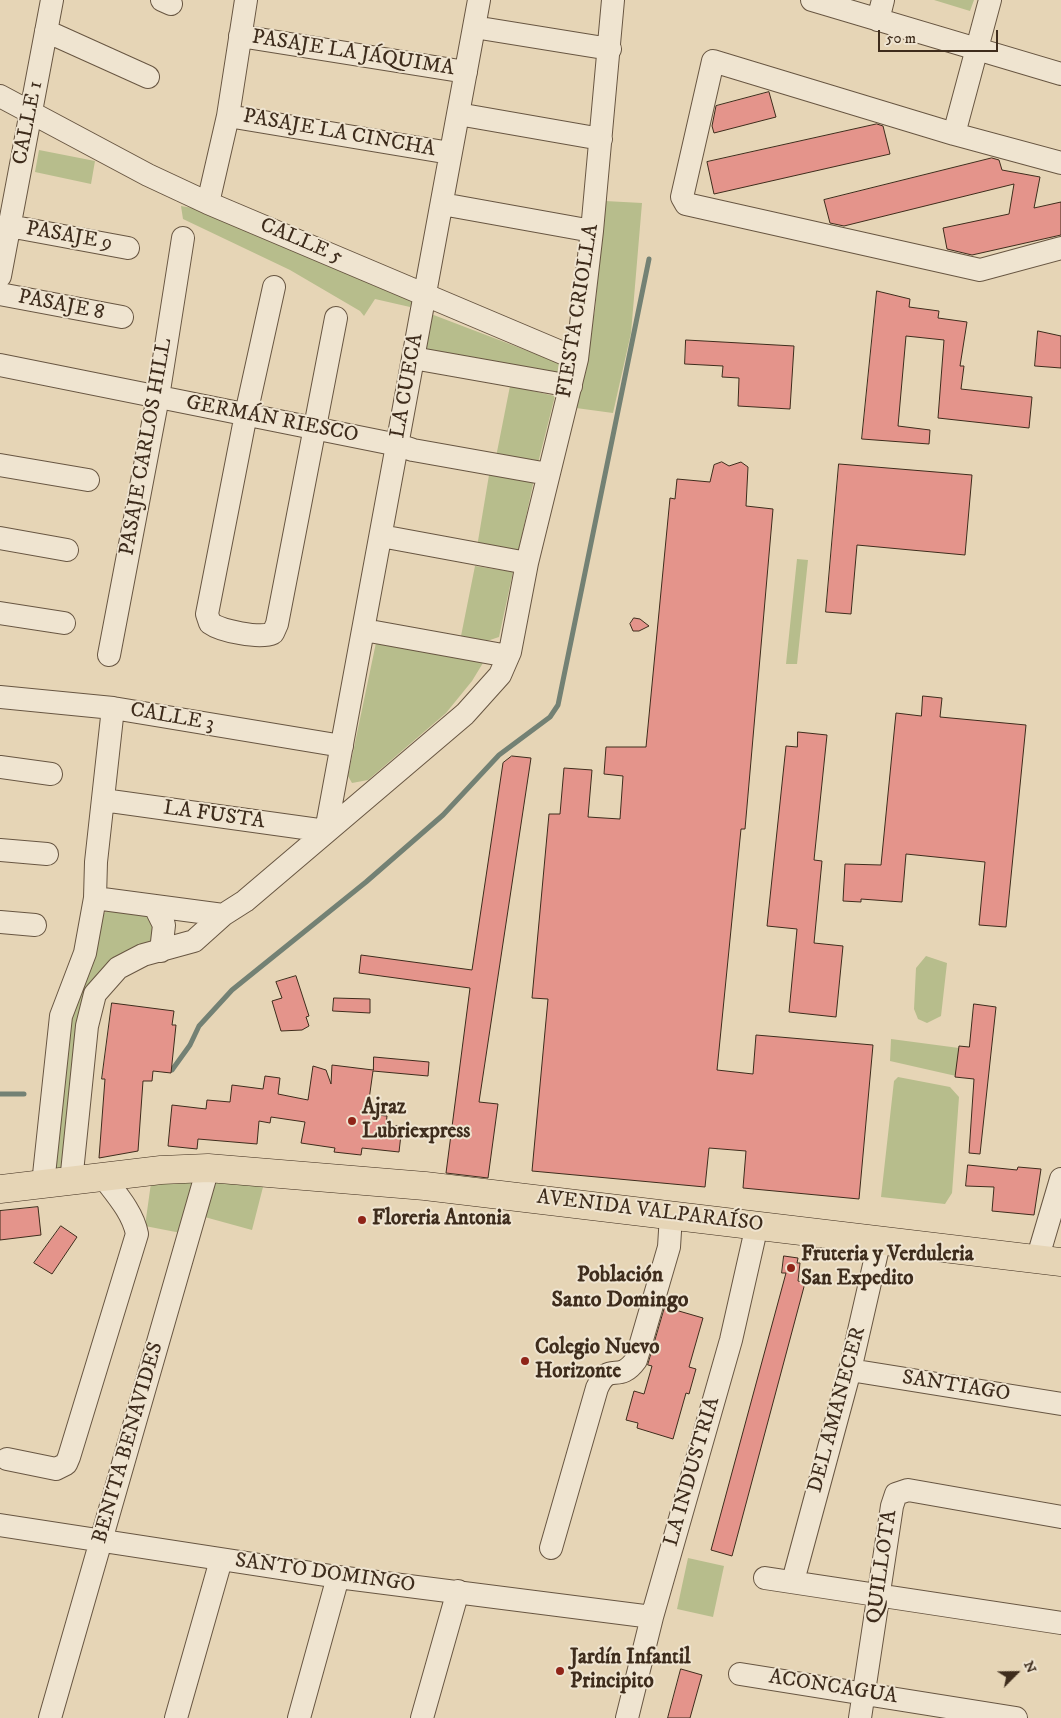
<!DOCTYPE html>
<meta charset="utf-8">
<style>
body{margin:0}
#map{position:relative;width:1061px;height:1718px;overflow:hidden;background:#e6d5b6;font-family:"IM FELL DW Pica",serif}
canvas{display:block}
.north{position:absolute;left:991px;top:1648px;width:50px;height:50px;-webkit-text-stroke:4px #efe4d0;paint-order:stroke;rotate:67deg;font-size:14px;font-weight:700;line-height:20px;text-align:center;color:#3e2c1c}
.north::after{content:'';display:block;margin:auto;width:18px;height:22px;background:#3e2c1c;clip-path:polygon(50% 0,100% 100%,50% 72%,0 100%)}
.scale{position:absolute;left:878px;top:30px;width:120px;height:22px;box-sizing:border-box;border:2px solid #3e2c1c;border-top:0;padding-left:6px;font-size:15px;line-height:18px;white-space:nowrap;color:#3e2c1c;-webkit-text-stroke:4px #efe4d0;paint-order:stroke}
</style>
<div id="map">
<canvas width="1061" height="1718"></canvas>
<div class="north">N</div>
<div class="scale">50 m</div>
</div>
<script>
const c = document.querySelector('canvas').getContext('2d');
c.lineJoin = 'round';
function paint(path, color) { c.fillStyle = color; c.fill(path, 'evenodd'); }
function trace(path, color, width, dash) { c.strokeStyle = color; c.lineWidth = width; c.lineCap = dash ? 'butt' : 'round'; c.setLineDash(dash || []); c.stroke(path); }
function write(font, color, halo, rows, align = 'center') {
  c.font = font + ' "IM FELL DW Pica",serif'; c.lineWidth = 4; c.setLineDash([]); c.textBaseline = 'middle'; c.strokeStyle = halo; c.fillStyle = color; for (const [text, x, y, turn = 0] of rows) {
    c.save(); c.translate(x, y); c.rotate((+turn || 0) * Math.PI / 180); c.textAlign = isNaN(turn) ? turn : align; if (halo) c.strokeText(text, 0, 0); c.fillText(text, 0, 0); c.restore();
  }
}
const green = new Path2D(`
 M934,0H974L970,11Z
 M39,150L95,161L91,184L35,172Z
 M605,201L642,203L631,333L613,413L576,408L595,310Z
 M181,206L204,210L414,299L410,307L375,299L364,316L360,311L290,270L183,219Z
 M431,314L562,364L561,378L424,349Z
 M510,386L555,396L538,463L496,457Z
 M489,475L534,480L518,553L477,547Z
 M797,559L808,560L797,664H786Z
 M475,566L513,572L499,637L487,641L461,636Z
 M377,638L486,658L472,681L446,713L368,780L352,783L348,776Z
 M108,911L151,916L158,943C125,956 96,962 84,999L63,1167H61L60,1172L54,1173L69,1018L102,914Z
 M926,956L947,963L941,1016L927,1023L918,1019L914,1009L916,968Z
 M891,1039L959,1048L956,1076L890,1061Z
 M898,1077L950,1087L959,1097L952,1193L945,1204L881,1197L894,1081Z
 M196,1179L181,1233L145,1226L151,1183Z
 M214,1180L263,1187L252,1230L201,1216Z
 M688,1558L724,1566L713,1617L677,1609Z`);
const stream = new Path2D(`
 M165,1070H172L190,1045L199,1026L232,990L366,882L443,815L499,755L550,717L558,705L649,259
 M0,1094H24`);
const building = new Path2D(`
 M769,92L776,117L714,133L712,126L716,106Z
 M877,124L883,126L890,154L714,194L707,162Z
 M992,158L999,160L1002,170L1040,177L1034,208L1061,202V235L972,255L947,249L943,228L1009,214L1014,184L844,226L830,223L824,200Z
 M877,291L910,299L909,307L939,311L938,318L967,322L960,366H964L961,389L1032,397L1029,428L938,418L944,340L906,336L898,426L930,430L929,444L862,439Z
 M1038,331L1061,336V368L1035,366Z
 M686,340L794,346L790,409L738,406L739,378L722,377L723,366L685,364Z
 M722,462L729,466L741,462L748,467L746,506L773,509L745,829H741L717,1070L753,1074L756,1035L873,1045L859,1199L743,1188L746,1151L709,1148L705,1187L532,1171L548,999L532,998L549,814H560L564,768L592,770L588,817L620,819L623,776L604,774L606,747H646L670,498L675,499L677,479L710,482L714,465Z
 M839,464L972,475L965,555L857,545L851,614L826,612Z
 M634,618L640,619L649,626L639,631H633L630,624Z
 M923,696L942,698L940,717L1026,725L1006,927L979,925L985,862L906,854L902,902L861,899V902L843,901L845,864L881,865L896,713L921,716Z
 M798,732L827,735L814,860L822,861L814,943L843,946L836,1017L789,1012L797,929L767,926L786,746L797,747Z
 M512,756L531,758L479,1102L498,1104L488,1178L446,1173L470,988L359,973L361,955L472,970L503,763Z
 M296,976L309,1016L306,1017L309,1026L302,1030L281,1031L272,1001L282,998L276,982Z
 M334,998L370,999V1013L333,1011Z
 M112,1003L174,1011L172,1025H176L171,1073L153,1071L152,1081H143L138,1151L99,1158L105,1079H102Z
 M974,1004L996,1007L980,1154L969,1153L974,1079L955,1077L959,1046L969,1047Z
 M374,1057L429,1062L428,1076L373,1071L367,1114L387,1116L386,1125L402,1126L399,1152L362,1148L361,1155L334,1152L335,1148L301,1143L305,1122L271,1117L270,1123L259,1121L257,1144L198,1139L197,1149L168,1146L172,1105L206,1109L207,1100L230,1102L232,1085L263,1089L265,1076L280,1078L278,1094L308,1100L313,1066L326,1070L331,1084L332,1065L373,1070Z
 M968,1165L1017,1170L1018,1167L1041,1169L1034,1215L992,1211L994,1187L966,1186Z
 M38,1207L41,1235L0,1240V1211Z
 M61,1226L77,1237L52,1274L34,1263Z
 M784,1256L798,1258L797,1263H800L798,1281L805,1283L732,1556L711,1550L786,1273H782Z
 M665,1307L703,1318L689,1367L696,1369L689,1394L686,1393L673,1439L637,1428L638,1423L626,1420L634,1391L644,1394L652,1366L648,1365Z
 M681,1669L702,1675L690,1718H668Z`);
const minor = new Path2D(`
 M162,0L171,4
 M812,0L1061,74
 M878,20L883,0
 M474,27L610,49
 M46,31L148,77
 M240,36L466,72
 M0,96L148,175L208,203L577,359
 M458,114L601,139
 M228,116L450,153
 M954,134L990,0
 M1061,163L954,134L713,61L682,197L686,204L980,270L1061,248
 M208,203L228,116L246,0
 M442,204L592,231
 M9,226L128,248
 M0,276L52,0
 M274,287L246,414L207,614L210,623C221,631 260,639 273,633L277,624L336,318
 M0,294L122,317
 M413,358L571,386
 M0,365L398,445L413,450L548,474
 M0,465L88,480
 M381,536L527,563
 M0,538L67,550
 M0,613L64,623
 M364,630L508,656
 M109,655L158,397L183,238
 M0,697L113,708L342,746
 M0,767L51,774
 M103,800L326,831L479,0
 M0,850L47,854
 M95,898L223,915
 M155,907L164,925L161,951
 M0,922L35,925
 M71,1182L87,1026L95,994L118,968L143,955L194,941L223,915L245,901L465,714L500,675L510,652L527,563L577,359L592,231L613,0
 M43,1184L61,1016L85,953L95,898L96,862L113,708
 M1037,1260L1061,1179
 M850,1370L1061,1404
 M7,1459L56,1469L66,1464L69,1457L137,1234C133,1213 117,1195 104,1178
 M0,1525L338,1577L652,1617
 M551,1548L597,1388C610,1360 618,1385 636,1360L669,1247L671,1215
 M765,1578L1061,1623
 M793,1581L850,1370L880,1239
 M740,1674L1016,1718
 M50,1718L208,1168
 M176,1718L221,1560
 M299,1718L338,1577
 M422,1718L458,1591
 M627,1718L652,1617L731,1340L757,1225
 M860,1718L892,1506L896,1494L908,1490L1061,1517`);
const major = new Path2D(`
 M0,1189L161,1170L208,1168L425,1186L1061,1262`);
const markers = [
 [352,1121,5,"#8f2418"],
 [362,1220,5,"#8f2418"],
 [791,1268,5,"#8f2418"],
 [525,1361,5,"#8f2418"],
 [560,1671,5,"#8f2418"]
];
const streetNames = [
 ["PASAJE LA JÁQUIMA",353,54,9],
 ["CALLE 1",29,123,-79],
 ["PASAJE LA CINCHA",339,134,10],
 ["PASAJE 9",69,237,10],
 ["CALLE 5",301,242,23],
 ["PASAJE 8",61,306,11],
 ["FIESTA CRIOLLA",579,311,-81],
 ["LA CUECA",408,386,-80],
 ["GERMÁN RIESCO",272,420,11],
 ["PASAJE CARLOS HILL",147,447,-80],
 ["CALLE 3",172,718,10],
 ["LA FUSTA",214,816,8],
 ["AVENIDA VALPARAÍSO",650,1212,7],
 ["SANTIAGO",956,1387,9],
 ["DEL AMANECER",838,1410,-75],
 ["BENITA BENAVIDES",129,1443,-74],
 ["LA INDUSTRIA",693,1472,-74],
 ["QUILLOTA",883,1567,-82],
 ["SANTO DOMINGO",325,1574,8],
 ["ACONCAGUA",833,1688,9]
];
const poiNames = [
 ["Ajraz",362,1109],
 ["Lubriexpress",362,1133],
 ["Floreria Antonia",372,1220],
 ["Fruteria y Verduleria",801,1256],
 ["San Expedito",801,1280],
 ["Colegio Nuevo",535,1349],
 ["Horizonte",535,1373],
 ["Jardín Infantil",570,1659],
 ["Principito",570,1683]
];
const neighbourhoodNames = [
 ["Población",620,1276],
 ["Santo Domingo",620,1301]
];
paint(green, '#b7bd8c');
trace(stream, '#738174', 5);
paint(building, '#e4948b');
trace(building, '#3e2c1c', 1);
trace(minor, '#685642', 24);
trace(major, '#3e2c1c', 29);
trace(minor, '#efe4d0', 22);
trace(major, '#e6d5b6', 28);
for (const [x, y, r, color] of markers) { const dot = new Path2D(); dot.arc(x, y, r, 0, 2 * Math.PI); c.fillStyle = color; c.fill(dot); trace(dot, '#efe4d0', 2); }
write('21px', '#3e2c1c', '#efe4d0', streetNames);
write('bold 21px', '#3e2c1c', '#efe4d0', poiNames, 'left');
write('bold 22px', '#3e2c1c', '#efe4d0', neighbourhoodNames);
</script>
